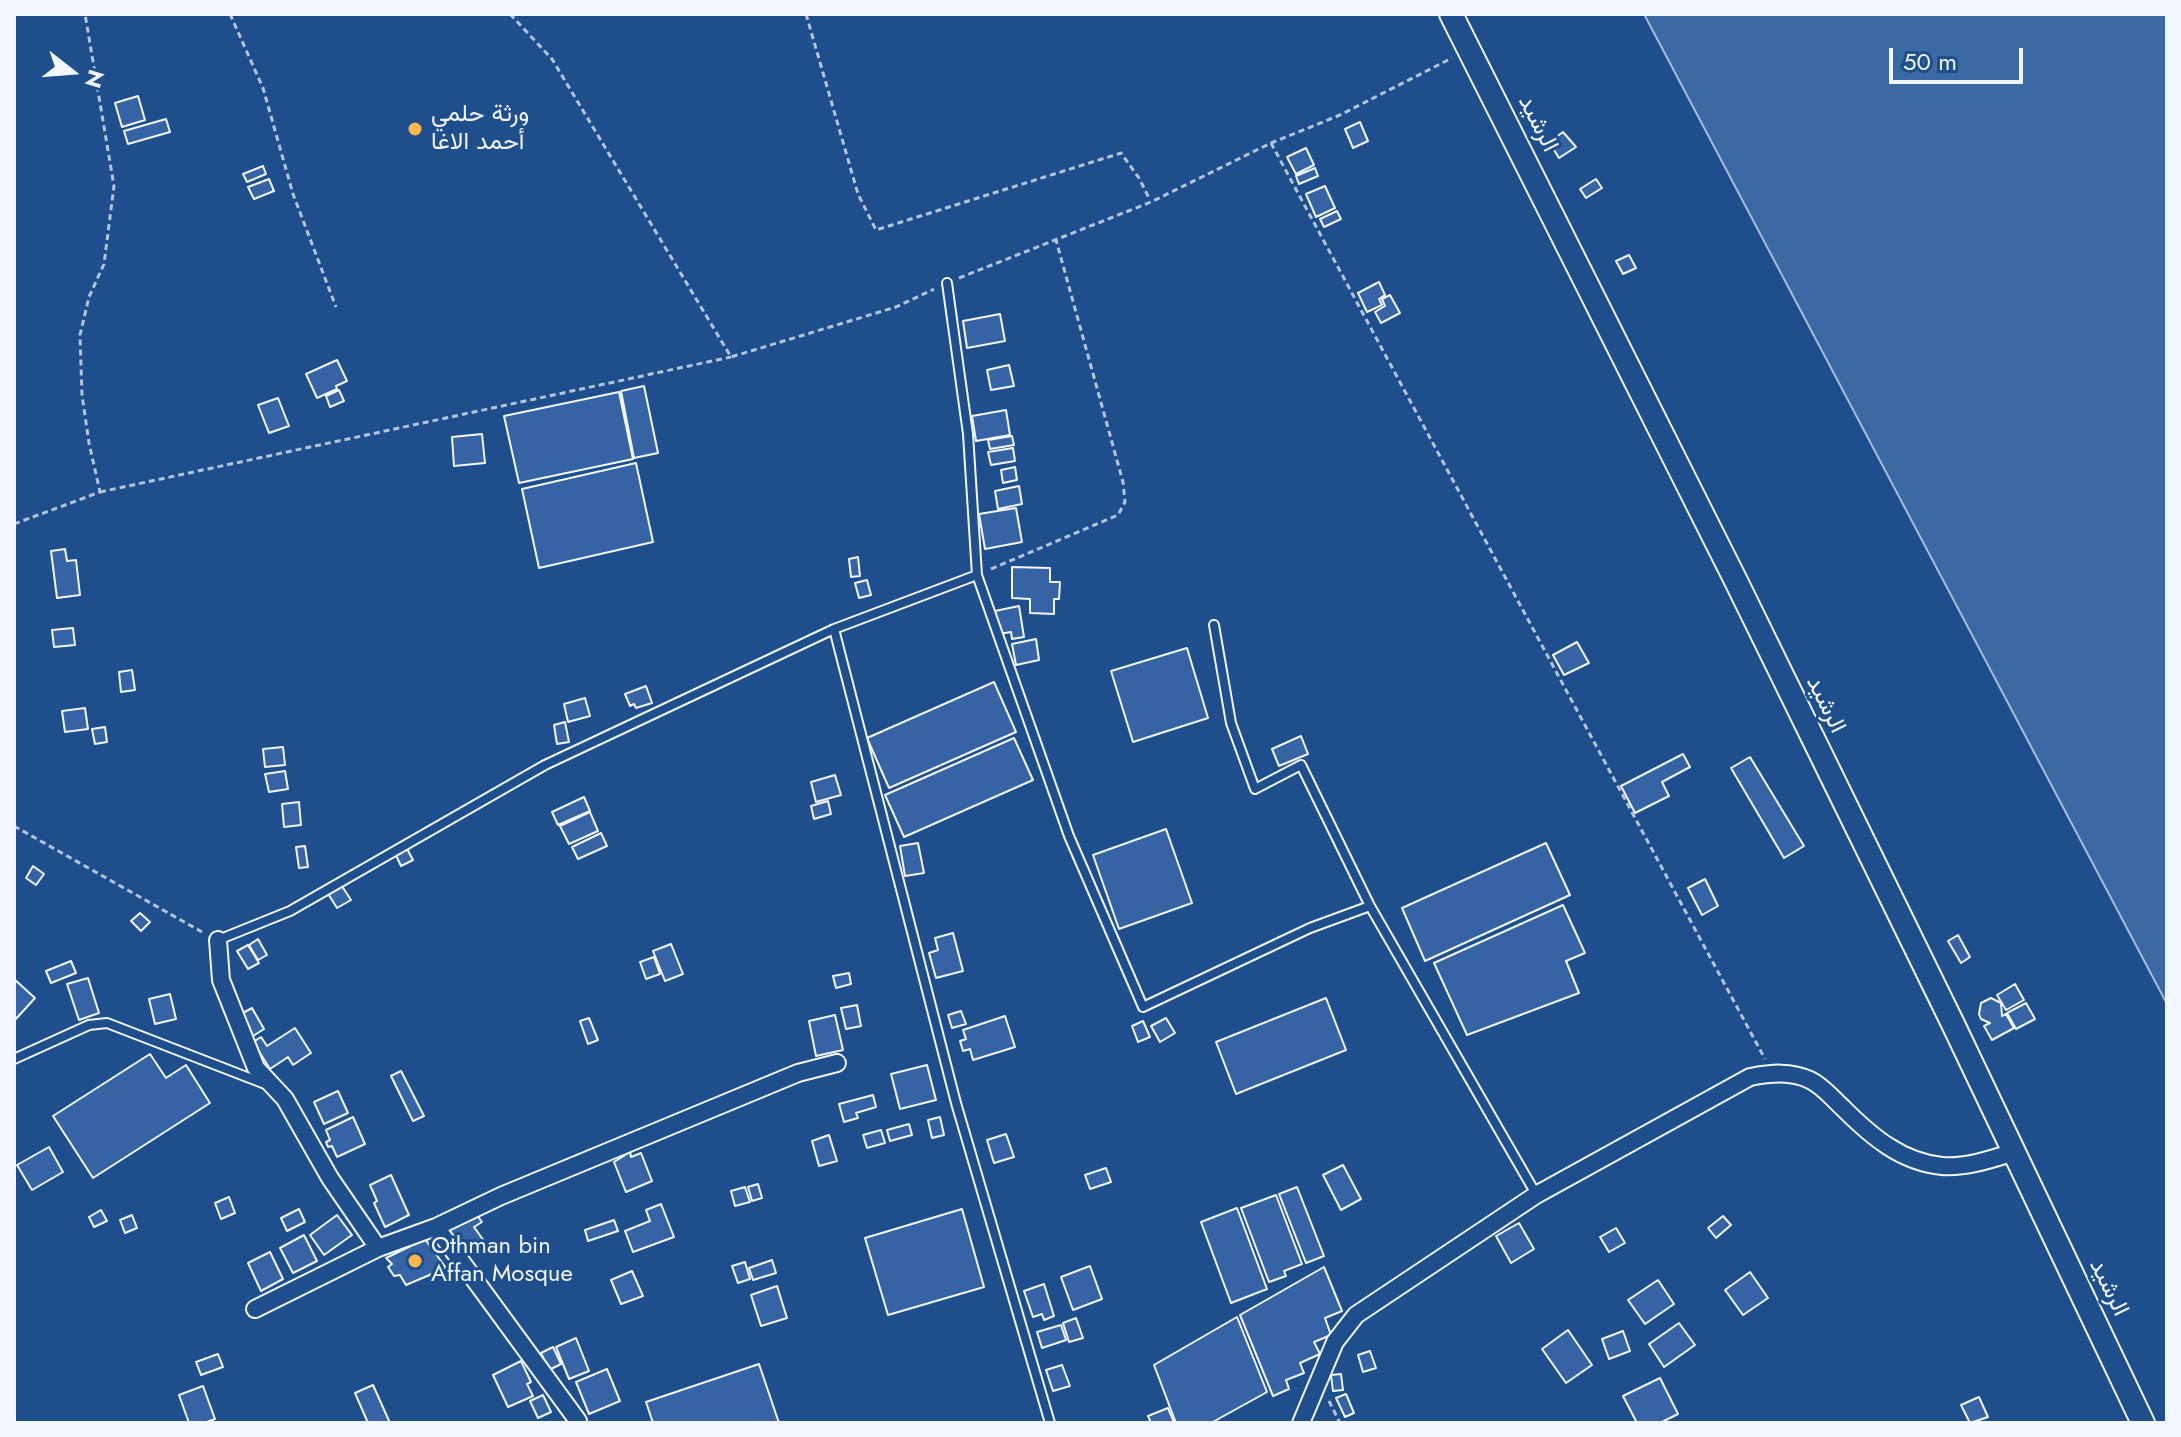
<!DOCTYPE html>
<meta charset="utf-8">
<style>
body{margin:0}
#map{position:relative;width:2181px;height:1437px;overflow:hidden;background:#1f4e8c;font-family:Jost,sans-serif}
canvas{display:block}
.frame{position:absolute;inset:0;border:16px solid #f2f6ff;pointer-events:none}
.north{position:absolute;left:32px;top:32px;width:80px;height:80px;-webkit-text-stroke:6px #1f4e8c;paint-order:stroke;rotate:107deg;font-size:22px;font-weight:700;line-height:32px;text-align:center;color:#f2f6ff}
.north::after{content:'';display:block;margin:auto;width:28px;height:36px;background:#f2f6ff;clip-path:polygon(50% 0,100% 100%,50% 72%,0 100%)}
.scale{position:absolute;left:1889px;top:48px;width:134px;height:36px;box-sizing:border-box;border:4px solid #f2f6ff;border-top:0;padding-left:10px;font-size:24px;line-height:28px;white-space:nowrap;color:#f2f6ff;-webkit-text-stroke:6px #1f4e8c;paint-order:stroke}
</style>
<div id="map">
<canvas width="2181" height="1437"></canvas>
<div class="frame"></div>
<div class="north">N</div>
<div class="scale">50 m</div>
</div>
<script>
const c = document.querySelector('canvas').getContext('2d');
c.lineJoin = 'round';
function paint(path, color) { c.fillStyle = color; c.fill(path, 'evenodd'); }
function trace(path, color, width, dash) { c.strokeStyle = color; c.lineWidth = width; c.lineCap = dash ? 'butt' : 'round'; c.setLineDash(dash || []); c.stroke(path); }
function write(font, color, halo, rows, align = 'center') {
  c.font = font + ' Jost,Vazirmatn,sans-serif'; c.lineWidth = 6; c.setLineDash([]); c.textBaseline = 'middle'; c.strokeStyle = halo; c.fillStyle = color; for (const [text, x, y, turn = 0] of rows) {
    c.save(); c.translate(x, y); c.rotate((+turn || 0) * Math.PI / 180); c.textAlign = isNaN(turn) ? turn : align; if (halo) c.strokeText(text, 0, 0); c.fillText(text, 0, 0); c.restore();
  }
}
const water = new Path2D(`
 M1644,14H2167V1004Z`);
const building = new Path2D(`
 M138,96L145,120L122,127L115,103Z
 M166,119L170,132L128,144L124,131Z
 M1360,122L1368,141L1353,148L1345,129Z
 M1563,132L1576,147L1559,158L1549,142Z
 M1306,148L1314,165L1296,174L1287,157Z
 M263,166L266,174L247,182L243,174Z
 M1315,168L1318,176L1299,184L1296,176Z
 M269,179L274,191L254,199L248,187Z
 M1596,179L1602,188L1586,198L1580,189Z
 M1325,186L1335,208L1316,217L1306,194Z
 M1337,211L1341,219L1324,227L1320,219Z
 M1629,255L1636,268L1623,274L1616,261Z
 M1379,282L1385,295L1379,299L1382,305L1367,312L1358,293Z
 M1390,295L1400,313L1381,323L1375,312L1385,306L1382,299Z
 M1000,314L1005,341L967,348L963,321Z
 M337,360L347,381L336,386L337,389L317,398L306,374Z
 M1009,365L1014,386L991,390L987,370Z
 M644,386L658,453L634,458L621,391Z
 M339,390L344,401L330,407L326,396Z
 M619,392L633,459L519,483L504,416Z
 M278,398L289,426L269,433L258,405Z
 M1006,410L1010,435L976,441L972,416Z
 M482,434L485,463L454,466L452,437Z
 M1012,436L1014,445L990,449L988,440Z
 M1013,448L1015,461L991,465L988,452Z
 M636,463L653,542L539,568L522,489Z
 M1015,467L1017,480L1003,483L1001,470Z
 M1019,486L1022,504L998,509L995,491Z
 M1016,508L1022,542L985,549L979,514Z
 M65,549L67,561L76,560L80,595L57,598L51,551Z
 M858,557L860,576L851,577L849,559Z
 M1012,567L1050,568V582H1060L1059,599H1054V614L1030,613V599L1012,598Z
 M867,580L871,595L859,598L855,583Z
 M1019,606L1024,637L1012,639L1011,632L999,634L995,611Z
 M73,628L75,645L54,647L52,630Z
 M1036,639L1039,660L1016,665L1012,644Z
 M1577,642L1589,663L1564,675L1553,655Z
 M1187,648L1208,718L1133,742L1111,671Z
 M132,670L135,690L121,692L119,672Z
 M994,682L1016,732L889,788L867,738Z
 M646,686L652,703L636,708L634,704L630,706L625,694Z
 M585,698L590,716L568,722L564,704Z
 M85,708L88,729L65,732L62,711Z
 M565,722L569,742L557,744L554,725Z
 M105,727L107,742L95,744L92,729Z
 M1301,736L1308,754L1279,766L1272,749Z
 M1014,738L1033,780L904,837L885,795Z
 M283,747L285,765L265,767L263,749Z
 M1683,754L1690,767L1662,782L1669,796L1635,813L1621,786Z
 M1750,757L1804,846L1784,858L1731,768Z
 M285,771L288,789L269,792L265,774Z
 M835,775L841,795L816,802L811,782Z
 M584,797L590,811L558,825L552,812Z
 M828,801L831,814L814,819L811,806Z
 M299,802L301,825L284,827L282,804Z
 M590,812L598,831L569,844L560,826Z
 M1166,829L1192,903L1119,929L1093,855Z
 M601,833L607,846L578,859L572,847Z
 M918,843L924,873L905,876L900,846Z
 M1546,843L1570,895L1425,961L1402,908Z
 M305,846L308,867L299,868L296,847Z
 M406,847L413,860L401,866L395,853Z
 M33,866L44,874L36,885L26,878Z
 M1705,879L1718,906L1702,915L1688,888Z
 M340,883L351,900L337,908L327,892Z
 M1563,905L1585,953L1566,961L1579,993L1467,1035L1434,963Z
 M140,913L150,922L141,931L131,921Z
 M953,933L963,971L936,978L929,953L938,950L935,938Z
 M1958,935L1970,957L1961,963L1948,941Z
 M258,939L267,955L258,960L249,945Z
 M671,944L683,974L665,981L653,951Z
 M248,945L259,963L248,969L237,951Z
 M654,957L660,974L646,979L640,962Z
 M71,961L76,973L51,983L46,971Z
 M849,973L851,984L836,988L833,976Z
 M88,978L99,1013L79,1020L67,984Z
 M14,979L35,998L14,1021Z
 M2015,984L2024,1000L2006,1010L1997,995Z
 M170,994L176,1019L155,1024L149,999Z
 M1326,998L1346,1050L1236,1094L1216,1042Z
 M1991,998L2001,1003L2002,1016L2006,1014L2014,1028L1992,1040L1984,1026L1990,1023L1981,1019L1979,1014L1981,1003Z
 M2026,1003L2035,1019L2016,1029L2007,1013Z
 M857,1005L861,1026L846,1029L841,1008Z
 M252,1008L264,1029L253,1036L241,1014Z
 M961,1011L966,1024L952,1028L948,1015Z
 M835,1015L843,1050L816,1056L809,1021Z
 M1005,1016L1015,1047L973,1060L970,1049L963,1051L960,1041L966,1039L963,1030Z
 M589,1018L598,1040L588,1044L580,1021Z
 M1166,1018L1175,1033L1160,1042L1151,1026Z
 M1143,1021L1150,1037L1138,1042L1132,1026Z
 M295,1028L311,1053L293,1065L288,1057L270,1069L253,1042L261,1037L267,1046Z
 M150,1054L166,1078L186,1065L210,1103L93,1178L53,1116Z
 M927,1065L936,1100L900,1109L891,1074Z
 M401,1071L424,1116L413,1121L391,1076Z
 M338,1091L348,1113L324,1124L314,1102Z
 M873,1095L876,1107L856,1113L858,1118L844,1122L839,1104Z
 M353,1117L365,1144L337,1157L332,1146L328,1147L326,1142L330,1140L326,1130Z
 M940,1117L944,1135L932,1138L928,1120Z
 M909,1124L912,1135L890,1141L887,1130Z
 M881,1130L885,1143L867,1148L863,1135Z
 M1006,1134L1014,1157L994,1163L987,1140Z
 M829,1135L837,1161L819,1166L812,1141Z
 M49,1147L63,1172L32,1190L17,1165Z
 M630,1152L631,1157L641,1153L652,1181L626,1192L614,1162Z
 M1343,1165L1361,1199L1341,1210L1323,1175Z
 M1106,1168L1111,1182L1090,1189L1085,1175Z
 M391,1175L409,1215L385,1227L374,1203L377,1201L370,1185Z
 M758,1184L762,1198L752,1201L748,1187Z
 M745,1187L750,1202L735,1206L731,1191Z
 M1297,1187L1324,1256L1306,1263L1279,1194Z
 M1276,1195L1302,1264L1284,1271L1286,1276L1269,1282L1241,1208Z
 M229,1197L235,1213L221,1219L215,1203Z
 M661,1204L674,1237L633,1252L625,1231L650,1221L646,1210Z
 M1237,1208L1267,1289L1231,1303L1201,1222Z
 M299,1209L305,1222L287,1231L281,1218Z
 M962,1209L984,1287L888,1315L865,1238Z
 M101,1210L107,1221L94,1227L89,1217Z
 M474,1211L482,1222L474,1227L484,1241L464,1255L447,1230Z
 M132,1215L137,1228L125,1233L120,1220Z
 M337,1215L352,1235L324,1255L310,1235Z
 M1723,1216L1731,1225L1716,1238L1708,1228Z
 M614,1220L618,1231L588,1241L585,1230Z
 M1519,1223L1534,1249L1511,1263L1496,1236Z
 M1616,1228L1625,1243L1609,1252L1600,1237Z
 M304,1235L317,1261L293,1273L280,1248Z
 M425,1239L446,1268L406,1285L400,1275L394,1276L388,1267L392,1264L386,1258Z
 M270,1252L283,1279L261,1291L248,1263Z
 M772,1260L776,1273L753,1280L749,1268Z
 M745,1262L750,1279L738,1283L732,1266Z
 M1090,1266L1102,1299L1073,1310L1061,1277Z
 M1324,1267L1342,1311L1325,1318L1331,1335L1314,1342L1320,1354L1300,1363L1304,1373L1286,1380L1289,1389L1273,1396L1240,1315Z
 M632,1271L643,1296L621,1304L611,1280Z
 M1750,1272L1768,1298L1743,1315L1725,1290Z
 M1658,1280L1674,1304L1645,1324L1628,1300Z
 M1044,1284L1054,1316L1044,1320L1042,1314L1033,1317L1024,1291Z
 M777,1286L787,1318L761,1326L751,1295Z
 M1237,1317L1267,1392L1211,1423H1176L1154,1365Z
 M1076,1318L1083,1338L1069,1342L1063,1323Z
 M1679,1323L1695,1345L1664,1367L1649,1344Z
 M1061,1325L1066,1340L1042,1348L1037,1332Z
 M1568,1330L1592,1365L1566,1383L1542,1349Z
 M1623,1331L1630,1351L1609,1359L1602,1339Z
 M576,1338L589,1371L569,1379L556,1347Z
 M553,1347L561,1364L549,1370L541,1353Z
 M1370,1351L1376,1368L1363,1372L1358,1355Z
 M218,1354L223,1367L201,1375L196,1362Z
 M521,1361L531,1382L527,1384L533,1396L508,1407L493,1375Z
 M759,1364L779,1423H653L646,1402Z
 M1062,1365L1070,1386L1053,1391L1046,1370Z
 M607,1369L620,1401L589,1414L576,1382Z
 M1341,1374L1343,1390L1333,1391L1331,1375Z
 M1660,1378L1678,1414L1660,1423H1637L1623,1396Z
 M373,1385L390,1423H368L355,1393Z
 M203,1386L215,1419L204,1423H189L179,1395Z
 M1346,1394L1354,1413L1345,1417L1336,1398Z
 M543,1395L551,1412L538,1418L530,1401Z
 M1979,1397L1988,1417L1970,1423L1961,1405Z
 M1168,1408L1174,1423H1151L1148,1416Z`);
const path = new Path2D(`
 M230,14L263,88L293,194L336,307
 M510,14L552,59L731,357L896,307L934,289
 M806,14L858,194L876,230L1121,153L1139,178L1150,200
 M1271,143L1765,1059
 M959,278L1151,202L1271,143L1340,115L1452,58
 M100,492L731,357
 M14,524L100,492L89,443L82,395L80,335L89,297L104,264L114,186L85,14
 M991,569L1118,515L1125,502L1123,482L1056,240
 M14,826L202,932
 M1329,1401L1340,1423`);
const service = new Path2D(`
 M947,283L968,434L977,575L1069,836L1143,1007L1310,928L1370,906
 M1214,625L1231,723L1255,789L1301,765L1370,906L1536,1194
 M834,629L956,1103L1050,1423
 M218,940L290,911L545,765L834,629L977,575
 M14,1059L89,1025L107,1023L265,1084`);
const minor = new Path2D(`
 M218,940L221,980L256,1068L285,1099L330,1178L378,1248
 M436,1227L578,1421
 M255,1309L378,1248L436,1227L501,1196L798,1073L837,1063
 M1301,1423L1335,1342L1356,1315L1536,1195L1750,1077C1771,1073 1791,1071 1810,1080C1823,1086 1833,1099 1843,1108C1871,1136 1901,1162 1942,1166C1965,1168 1992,1159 2014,1152`);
const secondary = new Path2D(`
 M1451,14L1737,583L1953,1024L2143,1423`);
const markers = [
 [415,129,8,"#ffb74d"],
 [415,1261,8,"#ffb74d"]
];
const poiNames = [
 ["ورثة حلمي",431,115],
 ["أحمد الاغا",431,143],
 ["Othman bin",431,1247],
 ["Affan Mosque",431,1275]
];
const streetNames = [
 ["الرشيد",1537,124,63],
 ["الرشيد",1825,705,64],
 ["الرشيد",2108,1288,64]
];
paint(water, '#3b69a3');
trace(water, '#a8bbd7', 2);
paint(building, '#3563a3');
trace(building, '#f2f6ff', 2);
trace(service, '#f2f6ff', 12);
trace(minor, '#f2f6ff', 20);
trace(secondary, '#f2f6ff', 26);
trace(path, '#b3c4dc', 3, [6, 4]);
trace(service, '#1f4e8c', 8);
trace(minor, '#1f4e8c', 16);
trace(secondary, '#1f4e8c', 22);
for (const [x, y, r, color] of markers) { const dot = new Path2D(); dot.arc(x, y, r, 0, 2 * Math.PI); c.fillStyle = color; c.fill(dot); trace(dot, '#1f4e8c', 3); }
write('24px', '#f2f6ff', '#1f4e8c', poiNames, 'left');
write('24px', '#f2f6ff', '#1f4e8c', streetNames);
</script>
